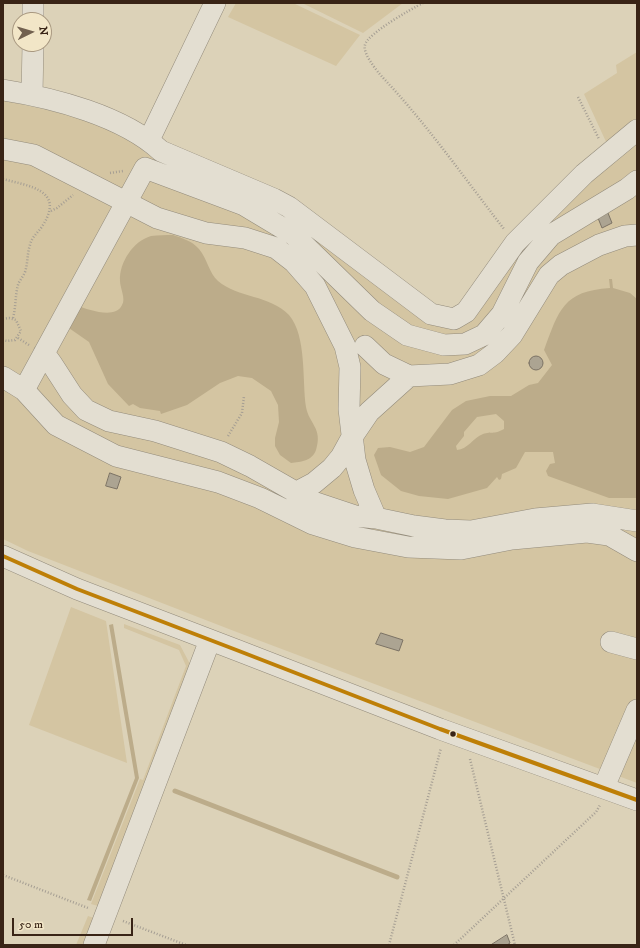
<!DOCTYPE html>
<style>
body{margin:0}
#map{position:relative;width:640px;height:948px;overflow:hidden;background:#dcd2b8;font-family:"IM FELL DW Pica",serif}
canvas{display:block}
.frame{position:absolute;inset:0;border:4px solid #392416;pointer-events:none}
.north{position:absolute;left:12px;top:12px;width:40px;height:40px;box-sizing:border-box;background:#f2e6c7;border:1px solid #a89880;border-radius:50%;rotate:85deg;font-size:11px;font-weight:700;line-height:16px;text-align:center;color:#392416}
.north::after{content:'';display:block;margin:auto;width:14px;height:18px;background:#72614f;clip-path:polygon(50% 0,100% 100%,50% 72%,0 100%)}
.scale{position:absolute;left:12px;top:918px;width:121px;height:18px;box-sizing:border-box;border:2px solid #392416;border-top:0;padding-left:5px;font-size:12px;line-height:14px;white-space:nowrap;color:#392416;-webkit-text-stroke:3px #f2e6c7;paint-order:stroke}
</style>
<div id="map">
<canvas width="640" height="948"></canvas>
<div class="frame"></div>
<div class="north">N</div>
<div class="scale">50 m</div>
</div>
<script>
const c = document.querySelector('canvas').getContext('2d');
c.lineJoin = 'round';
function paint(path, color) { c.fillStyle = color; c.fill(path, 'evenodd'); }
function trace(path, color, width, dash) { c.strokeStyle = color; c.lineWidth = width; c.lineCap = dash ? 'butt' : 'round'; c.setLineDash(dash || []); c.stroke(path); }
const green = new Path2D(`
 M236,3H293L360,35L336,66L228,17Z
 M302,3H403L363,33Z
 M637,52V123L608,146L584,94L617,73L616,65Z
 M3,100L95,121L141,142L144,152L273,204L453,327L526,239L637,138V783L234,631L28,551L3,539Z
 M71,607L106,621L127,763L29,725Z
 M124,624L180,645L190,664L98,906L91,904L140,779L143,780L186,666L179,650L124,628Z
 M88,916L94,918L83,945H76Z`);
const water = new Path2D(`
 M173,235C182,238 192,241 199,249C207,258 209,273 218,281C238,298 270,295 289,315C307,336 302,381 306,407C309,424 323,428 316,450C312,461 301,462 291,463L280,455L275,446V438L279,422L278,405L271,391L252,378L238,376L220,383L187,405L161,414L160,411L140,408L133,404L129,406L108,384L89,342L66,326L77,306C88,309 115,320 122,305C126,299 120,288 120,281C119,263 133,241 151,236C158,235 166,235 173,235Z
 M609,279H612L613,288L630,293L637,299V498H609L548,476L546,471L550,464L555,463L553,452H525L516,468L502,474L501,479L499,480L497,477L487,488L448,499L419,496L401,491L381,475L374,455L378,448L390,447L410,452L424,447L452,410L466,401L490,396H511L529,385L538,383L552,365L544,350C559,310 563,291 610,288ZM496,414L504,421V429C493,435 492,431 483,434C473,438 468,449 457,450L456,446L464,436V432L477,417Z
 M113,624L139,778L91,901L87,900L135,778L109,625Z`);
const stream = new Path2D(`
 M175,791L397,877`);
const building = new Path2D(`
 M608,213L612,223L602,228L598,218Z
 M529 363a7 7 0 1 1 14 0a7 7 0 1 1-14 0Z
 M110,473L121,477L117,489L106,486Z
 M381,633L403,640L399,651L376,644Z
 M507,935L510,943L507,945H491Z`);
const path = new Path2D(`
 M423,3C411,9 367,34 365,45C362,54 380,75 386,81C429,127 465,179 504,229
 M578,97L599,139
 M110,173L123,171
 M3,179C29,186 65,190 43,225C39,232 32,236 30,245C27,254 28,263 25,272C23,277 19,281 18,285C15,296 16,307 13,318
 M51,211L57,208L73,195
 M3,319L9,318L16,320L21,331L15,340L7,341L3,340
 M18,338L29,345
 M228,436L242,413L244,396
 M470,759L515,945
 M3,875L88,908
 M123,921L186,945
 M389,945L441,748
 M454,945L596,812L600,805`);
const minor = new Path2D(`
 M33,20V3
 M3,90C54,98 123,116 161,151L274,199L289,207L431,314L454,319L466,312L515,243L584,174L637,130
 M32,95L33,44
 M149,140L215,3
 M3,149L34,155L157,218L206,233L245,238L276,248L294,262L315,286L345,346L350,367L349,409L355,460L364,490L376,518
 M365,346L384,364L409,376
 M44,353L52,364L72,395L86,410L109,421L155,431L221,452L250,466L313,502L355,516L376,518L414,526L445,530L471,531L535,519L592,514L637,521
 M3,377L24,390L56,425L116,456L218,482L260,498L313,524L355,537L408,547L461,549L512,539L587,532L609,535L637,551
 M24,390L145,168L244,205L294,235L372,311L407,335L444,345L465,344L484,335L502,314L528,262L551,235L627,189L637,181
 M295,493L314,483L332,468L341,457L352,437L369,412L409,376L450,374L479,365L495,353L512,335L549,275L561,265L599,245L625,236L637,235
 M3,556L77,589L239,651L440,729L637,800
 M611,642L637,649
 M604,787L637,710
 M94,945L210,640`);
const bus1 = new Path2D(`
 M3,556L77,589L239,651L440,729L637,800`);
const markers = [
 [453,734,3.5,"#392416"]
];
paint(green, '#d4c5a2');
paint(water, '#bcac8a');
trace(stream, '#bcac8a', 5);
paint(building, '#aca492');
trace(building, '#7c7365', 1);
trace(minor, '#938b7b', 22);
trace(path, '#a59e93', 2.5, [1, 2]);
trace(minor, '#e3ded1', 21);
trace(bus1, '#be7f07', 4);
for (const [x, y, r, color] of markers) { const dot = new Path2D(); dot.arc(x, y, r, 0, 2 * Math.PI); c.fillStyle = color; c.fill(dot); trace(dot, '#f2e6c7', 1.5); }
</script>
